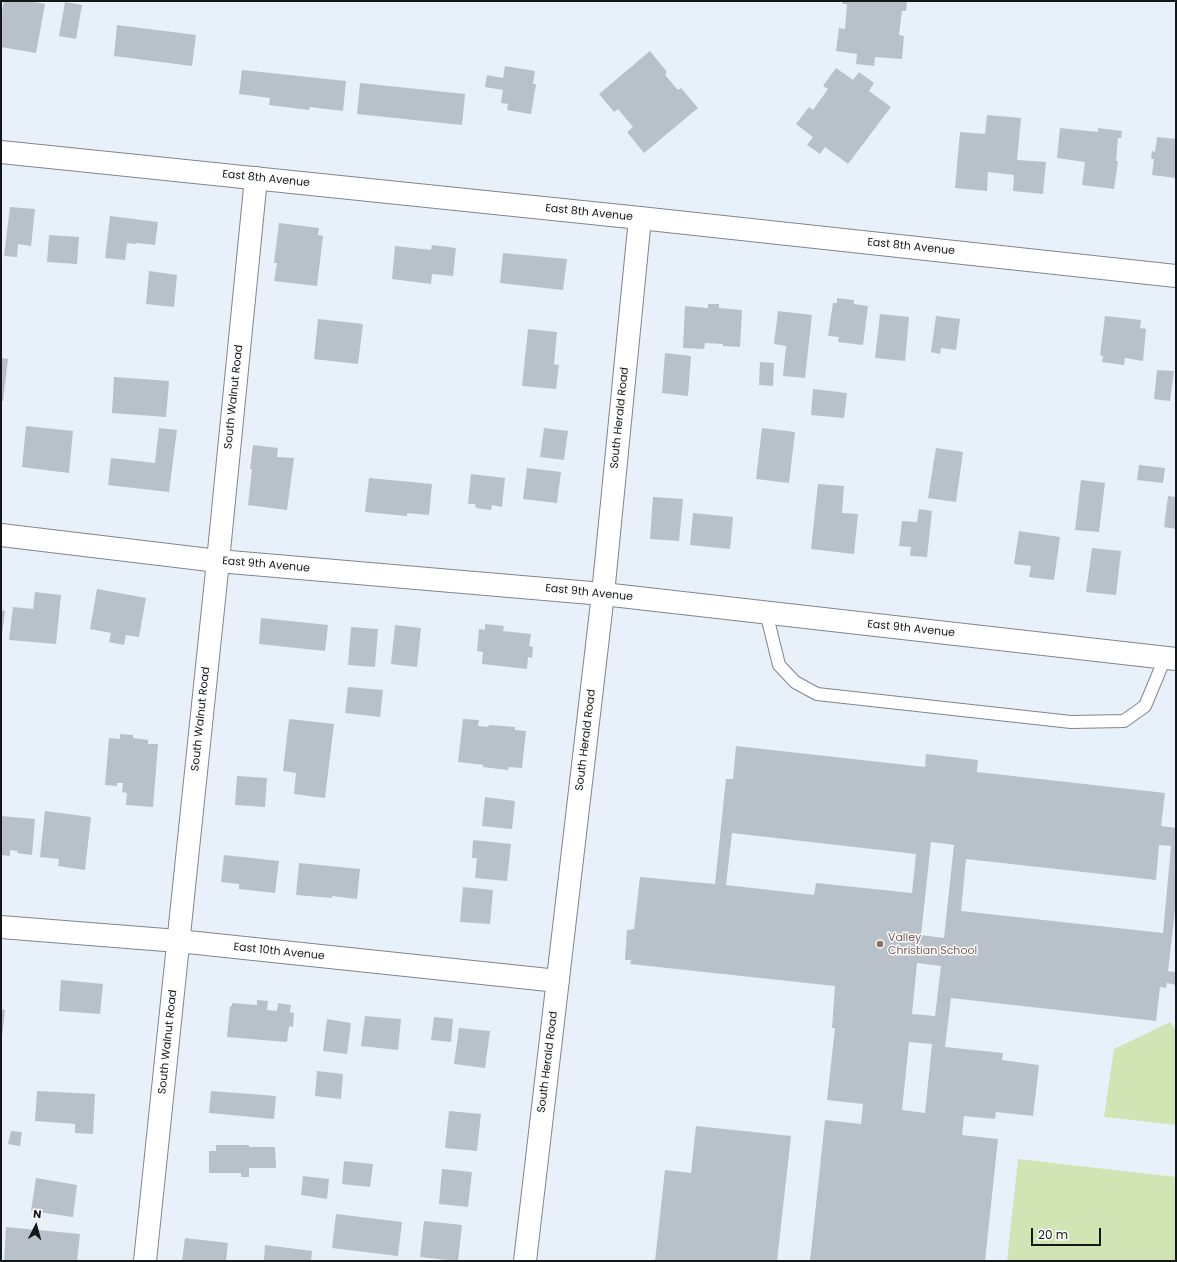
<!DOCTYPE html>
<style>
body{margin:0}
#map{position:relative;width:1177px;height:1262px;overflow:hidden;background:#e8f1fa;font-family:Poppins,sans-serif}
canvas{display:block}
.frame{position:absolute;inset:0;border:2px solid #14171a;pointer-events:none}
.north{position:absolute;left:16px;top:1206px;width:40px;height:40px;-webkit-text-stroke:3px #fdfdfd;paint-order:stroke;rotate:6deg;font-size:11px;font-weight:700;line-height:16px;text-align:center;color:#14171a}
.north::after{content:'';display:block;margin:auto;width:14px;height:18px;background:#14171a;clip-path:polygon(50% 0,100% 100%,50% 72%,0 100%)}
.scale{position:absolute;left:1031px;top:1228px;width:70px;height:18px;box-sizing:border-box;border:2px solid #14171a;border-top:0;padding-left:5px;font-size:12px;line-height:14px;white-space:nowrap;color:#14171a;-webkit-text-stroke:3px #fdfdfd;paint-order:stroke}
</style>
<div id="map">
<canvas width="1177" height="1262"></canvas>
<div class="frame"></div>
<div class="north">N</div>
<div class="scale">20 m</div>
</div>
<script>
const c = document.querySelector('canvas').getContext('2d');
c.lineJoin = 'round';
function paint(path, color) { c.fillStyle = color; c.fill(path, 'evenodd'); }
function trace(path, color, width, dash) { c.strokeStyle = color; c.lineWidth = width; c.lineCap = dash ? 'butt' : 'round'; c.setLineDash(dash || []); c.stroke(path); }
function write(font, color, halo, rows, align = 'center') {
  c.font = font + ' Poppins,sans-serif'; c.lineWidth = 3; c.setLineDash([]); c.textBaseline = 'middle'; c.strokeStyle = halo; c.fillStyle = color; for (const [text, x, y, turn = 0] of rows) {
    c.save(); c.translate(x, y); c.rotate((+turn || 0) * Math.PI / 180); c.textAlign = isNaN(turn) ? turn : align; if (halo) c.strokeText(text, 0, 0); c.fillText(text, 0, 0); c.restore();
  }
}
const green = new Path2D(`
 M1170,1022L1176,1031V1125L1104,1117L1114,1049Z
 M1018,1159L1176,1177V1261H1007Z`);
const building = new Path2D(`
 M4,1H27L45,4L36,53L1,47V16Z
 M843,1H907L906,11H902L899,35L904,36L902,59L875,57L874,66L856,64L857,54L836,51L839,28L845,29L847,4H842Z
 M65,2L82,5L76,39L59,36Z
 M117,25L196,35L192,66L114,56Z
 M650,51L667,72L665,75L678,90L681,88L698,108L644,153L627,132L633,127L618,109L614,112L599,94Z
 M505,66L535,71L533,84H536L531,114L507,110L508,104L501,103L503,90L485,87L487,75L503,78Z
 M836,68L853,80L859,72L874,83L869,91L891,107L848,164L825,147L820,154L807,145L813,137L796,124L809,107L813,110L828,89L823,86Z
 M242,70L346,81L343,111L310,107L309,110L269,105L270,98L239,94Z
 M360,83L465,94L462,125L357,114Z
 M987,115L1021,118L1017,160L1046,162L1043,194L1013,191L1014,175L988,172L987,191L955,188L960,132L985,134Z
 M1060,128L1098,132V128L1122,131L1121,138H1118L1116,161H1118L1114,189L1082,185L1085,162L1057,158Z
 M1157,137L1176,139V178L1152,175L1154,159H1151L1152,151L1155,152Z
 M10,207L35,209L31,246L18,244L17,257L4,256Z
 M110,216L158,222L155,245L136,243V244L127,243L125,260L105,258Z
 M279,223L319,228L318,235L323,236L317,286L274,281L277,263H274Z
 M49,235L79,237L77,264L47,262Z
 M432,245L456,248L453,276L432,274L431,284L392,279L395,246L431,250Z
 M503,253L567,259L563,290L500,283Z
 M149,271L177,275L174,307L146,304Z
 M837,298L854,300V304L868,306L863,345L838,342L839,337L828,336L833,303H837Z
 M708,304H719V308L742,310L740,347L723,346V344L705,343L704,349L683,348L685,306L708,308Z
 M778,311L812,315L805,378L783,376L786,346L774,344Z
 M880,314L909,317L905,361L875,358Z
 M936,316L960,319L956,350L941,348L940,354L931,352Z
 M1105,316L1141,320L1140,328L1146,329L1143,361L1125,358L1124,365L1102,362L1103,356L1100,355Z
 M318,319L363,324L358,364L314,359Z
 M528,329L557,332L554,364L559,365L556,389L522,386Z
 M665,353L691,356L688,396L662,393Z
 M1,358L8,359L3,401H1Z
 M760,362L774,363L773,386L759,385Z
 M1157,370L1174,371L1170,401L1154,399Z
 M114,377L169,381L166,417L112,413Z
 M813,389L847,393L844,418L811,415Z
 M26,426L73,431L69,473L22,467Z
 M159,428L177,430L169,492L108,485L111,458L155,463Z
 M544,428L568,431L564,460L540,457Z
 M762,428L795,432L789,483L756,479Z
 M253,445L278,448L277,457L294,458L287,510L248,505L252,469H250Z
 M936,448L963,452L956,502L928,498Z
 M1139,465L1165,468L1163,483L1137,480Z
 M527,468L561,472L557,503L523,499Z
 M471,474L505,478L502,507L492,505L491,510L476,508L475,504H468Z
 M369,478L432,484L429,515L407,513V516L365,512Z
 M1081,480L1105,483L1099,532L1075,530Z
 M818,484L844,486L842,513L858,514L854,554L811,549Z
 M1168,496L1176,497V529L1164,527Z
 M653,497L683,499L679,541L650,539Z
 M919,509L932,511L927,557L910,556L911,547L899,546L902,521L917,522Z
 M693,513L733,517L730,549L690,545Z
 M1019,531L1060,537L1054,580L1029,577L1031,566L1014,564Z
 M1092,548L1121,551L1116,595L1086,592Z
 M97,589L146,598L139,637L126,635L124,645L109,642L111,633L90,629Z
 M35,592L61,595L56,644L9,640L13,607L33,609Z
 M1,610L5,611L2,635H1Z
 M261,618L328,625L325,651L259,644Z
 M485,624L504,626L503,631L531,634L529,646L533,647L532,658L528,657L527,669L482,664L483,652L477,651L479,629L485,630Z
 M395,625L421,628L417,667L391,664Z
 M351,627L378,629L375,667L348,665Z
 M348,687L383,690L380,717L345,713Z
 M289,719L334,724L325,798L294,794L296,773L283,771Z
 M463,719L479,720L478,726L488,727L489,725L515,727V730L526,731L522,768L509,767L508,770L483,767V765L458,762Z
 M120,734L133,735V738L148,740V744H158L153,807L126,805L127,793L122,792L123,783H117V786L105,785L109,738L120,739Z
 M736,746L925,767L926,754L978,760L977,772L1165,793L1161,826L1176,828V902L1168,971L1176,972V985L1167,983L1166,988L1160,987L1156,1021L951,998L945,1047L1003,1053L1002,1060L1039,1065L1033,1116L996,1112L995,1119L964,1116L962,1135L998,1139L985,1261H810L825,1120L861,1124L863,1104L827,1100L835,1028H832L835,986L630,964L631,960H625L627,930L634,929L640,877L715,884L726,779H733ZM732,833L916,854L912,893L816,883L814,895L726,885ZM931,842L954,845L944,938L921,935ZM1159,845L1171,846L1163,933L961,911L966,859L1156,880ZM917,963L941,966L935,1016L912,1014ZM909,1042L932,1044L925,1113L902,1110Z
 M237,776L267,778L265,807L235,805Z
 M485,797L515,801L512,829L482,826Z
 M45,811L91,817L85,870L58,866L59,859L40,857Z
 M1,816L35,819L32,855L17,853L18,851L10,850V856L1,855Z
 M473,840L511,844L507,881L475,878L477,858H472Z
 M224,855L279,861L275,893L239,889V884L221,882Z
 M299,863L360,869L357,899L332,896V898L296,895Z
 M463,887L493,890L490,924L460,922Z
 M61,980L103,984L100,1014L59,1011Z
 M257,1000L268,1001L267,1010L277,1011L278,1003L291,1005L290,1012L294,1013L293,1027L289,1026L287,1042L227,1037L230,1006H232V1003L257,1005Z
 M1,1009L5,1010L2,1037H1Z
 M365,1016L401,1019L398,1050L361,1046Z
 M434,1017L453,1019L451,1042L431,1040Z
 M327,1019L351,1023L347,1054L323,1051Z
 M459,1028L490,1031L485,1068L454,1064Z
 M317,1071L343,1074L341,1099L315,1096Z
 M37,1091L95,1094L93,1134L75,1133V1124L35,1121Z
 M211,1091L276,1096L274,1119L209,1113Z
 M449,1111L481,1114L477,1151L445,1148Z
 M696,1126L791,1136L777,1261H655L665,1170L691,1173Z
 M11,1131L22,1132L20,1146L8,1144Z
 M216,1145H249V1147H275L276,1168H249V1177H241V1173H209V1151H216Z
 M344,1161L373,1164L370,1187L342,1184Z
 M442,1169L472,1172L468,1207L439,1204Z
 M303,1176L329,1179L327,1199L301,1195Z
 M36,1178L77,1185L73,1217L31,1211Z
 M336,1214L402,1222L398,1256L332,1248Z
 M424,1221L462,1225L458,1261L420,1257Z
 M6,1227L80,1234L77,1261H4Z
 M185,1238L228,1243L226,1261H182Z
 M265,1245L312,1251L311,1261H264Z`);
const service = new Path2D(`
 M766,612L779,665L795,682L817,694L1071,722L1124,721L1145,706L1165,658`);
const minor = new Path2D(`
 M1,535L218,561L603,594L1176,659
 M1,927L178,941L558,981
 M145,1261L218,561L256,178
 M525,1261L603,594L640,218`);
const tertiary = new Path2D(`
 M1,152L640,218L1176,276`);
const markers = [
 [880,944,4,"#8d6e63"]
];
const streetNames = [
 ["East 8th Avenue",266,179,6],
 ["East 8th Avenue",589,213,6],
 ["East 8th Avenue",911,247,6],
 ["South Walnut Road",234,397,-84],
 ["South Herald Road",620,418,-84],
 ["East 9th Avenue",266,565,5],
 ["East 9th Avenue",589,593,6],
 ["East 9th Avenue",911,629,6],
 ["South Walnut Road",201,719,-84],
 ["South Herald Road",586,740,-83],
 ["East 10th Avenue",279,952,6],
 ["South Walnut Road",168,1042,-84],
 ["South Herald Road",548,1062,-83]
];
const educationNames = [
 ["Valley",888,938],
 ["Christian School",888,951]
];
paint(green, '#d1e5b4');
paint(building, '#b8c1c9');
trace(service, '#7e868e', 14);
trace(minor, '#7e868e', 24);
trace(tertiary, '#7e868e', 24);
trace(service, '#fff', 12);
trace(minor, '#fff', 22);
trace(tertiary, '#fff', 22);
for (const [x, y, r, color] of markers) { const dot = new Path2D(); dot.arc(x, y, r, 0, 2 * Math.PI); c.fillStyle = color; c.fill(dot); trace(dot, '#fdfdfd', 1.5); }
write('11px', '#14171a', '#fdfdfd', streetNames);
write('11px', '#785e54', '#fdfdfd', educationNames, 'left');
</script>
